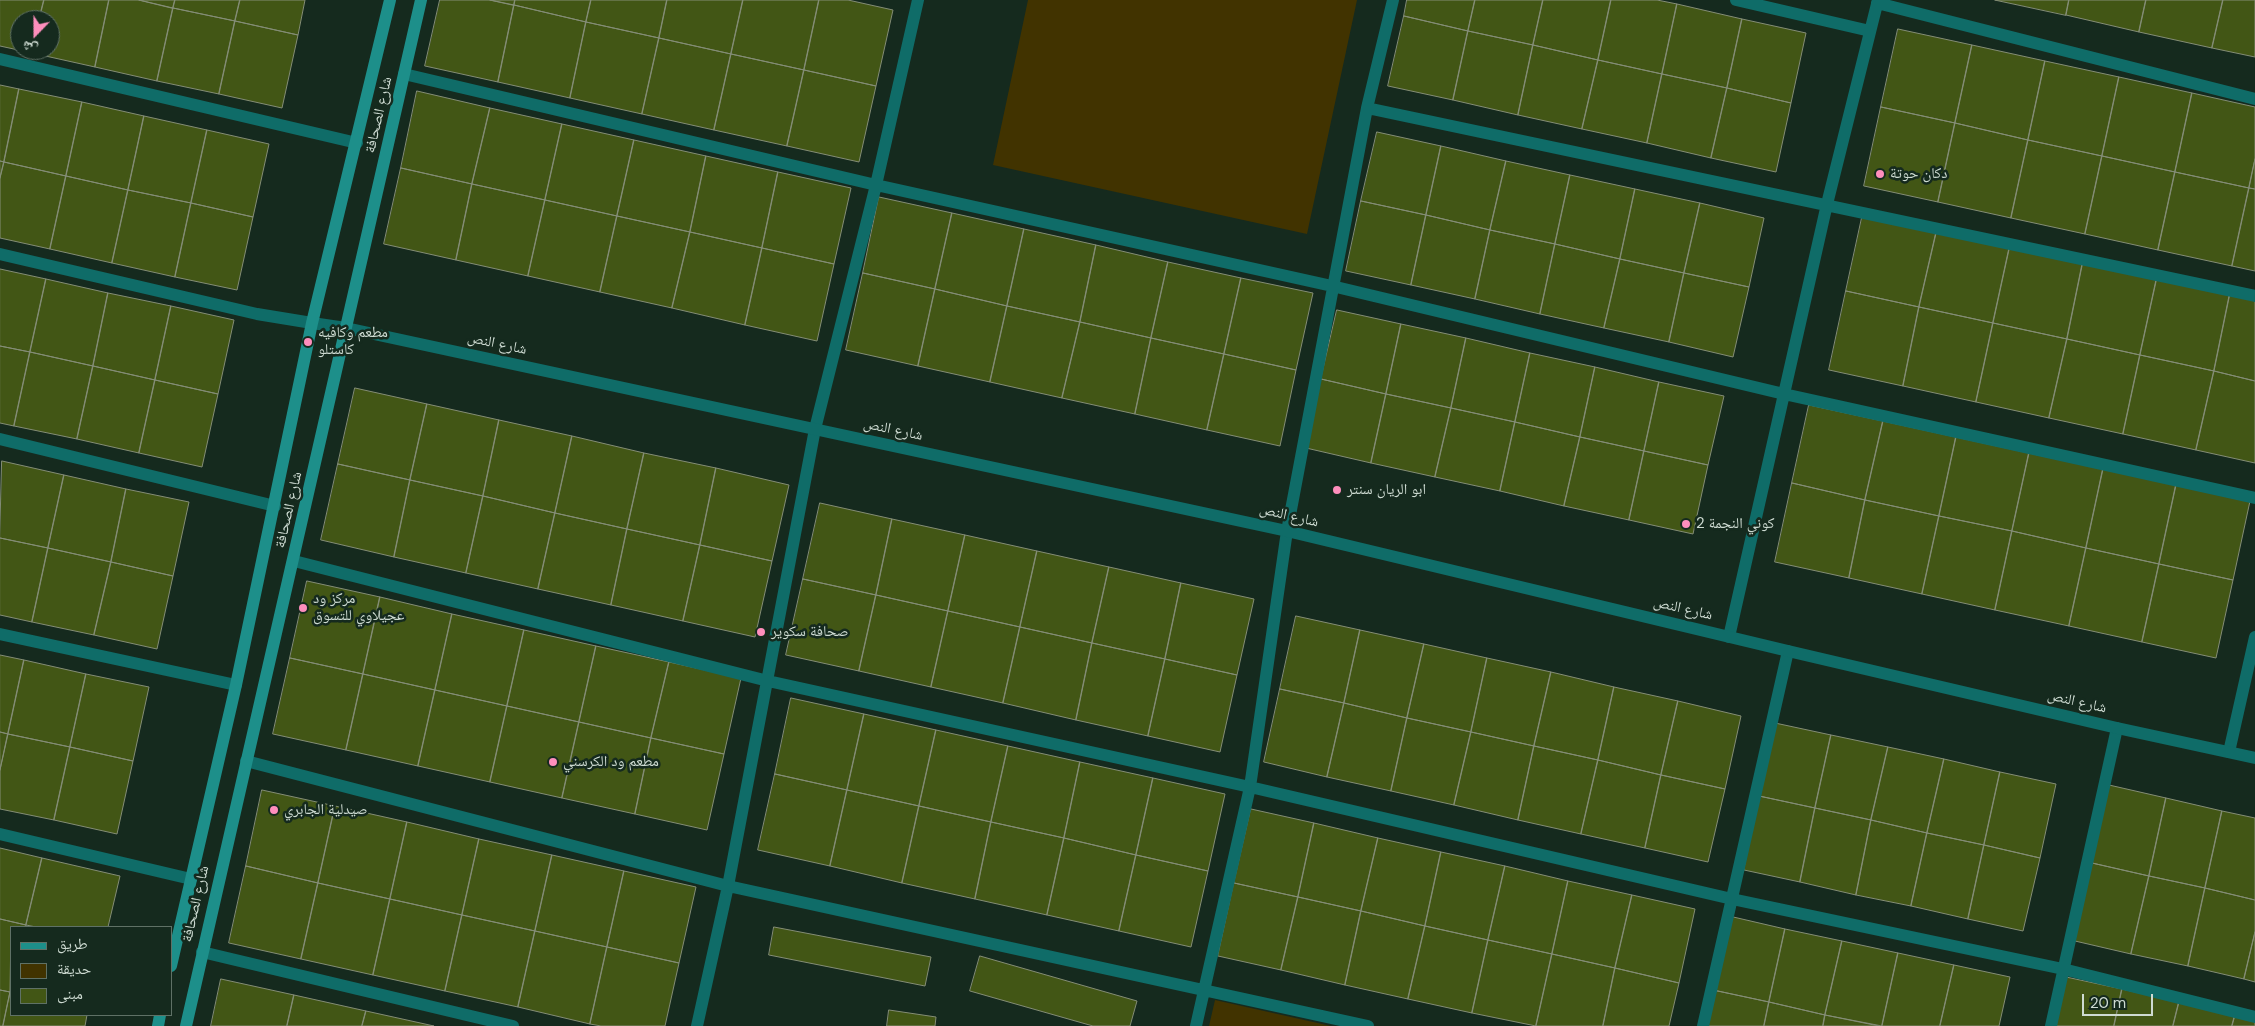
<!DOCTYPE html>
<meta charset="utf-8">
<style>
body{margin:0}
#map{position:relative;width:2255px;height:1026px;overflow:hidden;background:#152a1e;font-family:"DM Sans","Noto Naskh Arabic",sans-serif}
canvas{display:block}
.legend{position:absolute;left:10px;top:926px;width:162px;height:90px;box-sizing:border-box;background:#152a1e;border:1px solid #5f7166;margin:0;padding:6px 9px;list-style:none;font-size:15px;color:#cedbd2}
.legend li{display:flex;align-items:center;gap:10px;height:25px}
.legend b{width:25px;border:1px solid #5f7166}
.north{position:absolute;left:10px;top:10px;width:50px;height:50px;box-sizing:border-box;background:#152a1e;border:1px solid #5f7166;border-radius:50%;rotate:202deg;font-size:14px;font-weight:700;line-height:20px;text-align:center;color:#cedbd2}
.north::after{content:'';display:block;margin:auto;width:18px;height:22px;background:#fe8ebc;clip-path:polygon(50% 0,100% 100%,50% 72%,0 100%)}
.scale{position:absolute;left:2082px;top:994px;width:71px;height:22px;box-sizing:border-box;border:2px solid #cedbd2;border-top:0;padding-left:6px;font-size:15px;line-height:18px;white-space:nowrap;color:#cedbd2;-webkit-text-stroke:4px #152a1e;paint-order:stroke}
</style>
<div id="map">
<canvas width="2255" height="1026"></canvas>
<ul class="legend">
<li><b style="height:6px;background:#1d8f8a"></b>طريق</li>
<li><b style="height:14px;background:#413300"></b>حديقة</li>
<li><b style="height:14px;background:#425615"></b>مبنى</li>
</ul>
<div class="north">ش</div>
<div class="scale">20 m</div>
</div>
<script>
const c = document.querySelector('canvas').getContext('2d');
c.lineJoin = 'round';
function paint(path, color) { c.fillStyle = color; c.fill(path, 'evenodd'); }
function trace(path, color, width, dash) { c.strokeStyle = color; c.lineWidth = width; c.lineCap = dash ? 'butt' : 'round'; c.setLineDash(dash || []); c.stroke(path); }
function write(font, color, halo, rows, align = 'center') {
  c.font = font + ' "DM Sans","Noto Naskh Arabic",sans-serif'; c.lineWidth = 5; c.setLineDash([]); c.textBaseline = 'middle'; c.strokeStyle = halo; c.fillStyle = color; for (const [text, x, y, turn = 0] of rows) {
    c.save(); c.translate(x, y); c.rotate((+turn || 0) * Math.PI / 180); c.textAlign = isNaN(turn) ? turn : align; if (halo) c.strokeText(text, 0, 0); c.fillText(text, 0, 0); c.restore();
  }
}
const green = new Path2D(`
 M1028,0H1357L1307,234L993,165Z
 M1215,1000L1331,1026H1209Z`);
const building = new Path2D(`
 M0,0H44L39,20H20V50H33L32,53L0,46Z
 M44,0H109L95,67L32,53L33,50H50V20H39Z
 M109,0H139L173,8L157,81L95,67Z
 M139,0H175L173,8Z
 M175,0H240L235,21L173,8Z
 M240,0H305L298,35L235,21Z
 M440,0H490L514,5L498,82L425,66Z
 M490,0H515L514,5Z
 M515,0H591L586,22L514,5Z
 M591,0H667L659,38L586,22Z
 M667,0H743L731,54L659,38Z
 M743,0H819L804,70L731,54Z
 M819,0H848L893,10L876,86L804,70Z
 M1407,0H1475L1468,31L1404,16Z
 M1475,0H1543L1533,45L1468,31Z
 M1543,0H1611L1598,60L1533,45Z
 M1611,0H1657L1677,4L1662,74L1598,60Z
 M1995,0H2069L2066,15Z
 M2069,0H2146L2139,32L2066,15Z
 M2146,0H2223L2212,48L2139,32Z
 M2223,0H2255V57L2212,48Z
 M1677,4L1742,19L1727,88L1662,74Z
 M514,5L586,22L570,98L498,82Z
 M173,8L235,21L219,94L157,81Z
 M1404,16L1468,31L1453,100L1388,86Z
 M1742,19L1806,33L1791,103L1727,88Z
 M235,21L298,35L282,108L219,94Z
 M586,22L659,38L642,114L570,98Z
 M1898,29L1972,45L1955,123L1881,107Z
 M1468,31L1533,45L1518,115L1453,100Z
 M659,38L731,54L714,130L642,114Z
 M1533,45L1598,60L1582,129L1518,115Z
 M1972,45L2045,61L2028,140L1955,123Z
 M731,54L804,70L787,146L714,130Z
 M1598,60L1662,74L1647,143L1582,129Z
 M2045,61L2119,77L2102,156L2028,140Z
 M804,70L876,86L859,162L787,146Z
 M1662,74L1727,88L1711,158L1647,143Z
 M2119,77L2192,93L2175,172L2102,156Z
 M0,85L19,89L4,162L0,161Z
 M1727,88L1791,103L1776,172L1711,158Z
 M19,89L82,102L66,176L4,162Z
 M417,91L490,108L472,184L401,168Z
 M2192,93L2255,107V159L2249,188L2175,172Z
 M82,102L144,116L128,190L66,176Z
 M1881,107L1955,123L1938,202L1864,186Z
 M490,108L562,124L545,200L472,184Z
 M144,116L207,130L191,203L128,190Z
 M1955,123L2028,140L2011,218L1938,202Z
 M562,124L634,140L617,216L545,200Z
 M207,130L269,144L253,217L191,203Z
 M1377,132L1441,146L1426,215L1361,201Z
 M634,140L706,156L690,232L617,216Z
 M2028,140L2102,156L2085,234L2011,218Z
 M1441,146L1506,161L1490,230L1426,215Z
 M706,156L778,172L762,248L690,232Z
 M2102,156L2175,172L2158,250L2085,234Z
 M2255,159V189L2249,188Z
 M0,161L4,162L0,178Z
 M1506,161L1570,175L1555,244L1490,230Z
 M4,162L66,176L50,249L0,238V178Z
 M401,168L472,184L456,260L384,244Z
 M778,172L851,188L834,264L762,248Z
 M2175,172L2249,188L2232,266L2158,250Z
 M1570,175L1635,189L1620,259L1555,244Z
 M66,176L128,190L112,263L50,249Z
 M472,184L545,200L528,276L456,260Z
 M2249,188L2255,189V271L2232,266Z
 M1635,189L1700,203L1684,273L1620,259Z
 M128,190L191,203L175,277L112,263Z
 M879,197L952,213L935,289L863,273Z
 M545,200L617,216L600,292L528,276Z
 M1361,201L1426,215L1411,285L1346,271Z
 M191,203L253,217L237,290L175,277Z
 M1700,203L1764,218L1749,287L1684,273Z
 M952,213L1024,229L1007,306L935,289Z
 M1863,213L1937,229L1919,307L1846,291Z
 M1426,215L1490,230L1475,299L1411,285Z
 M617,216L690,232L672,308L600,292Z
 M1024,229L1096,245L1080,322L1007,306Z
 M1937,229L2010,245L1993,323L1919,307Z
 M1490,230L1555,244L1540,314L1475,299Z
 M690,232L762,248L745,325L672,308Z
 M1555,244L1620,259L1604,328L1540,314Z
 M1096,245L1168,262L1151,338L1080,322Z
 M2010,245L2083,261L2067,339L1993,323Z
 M762,248L834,264L817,341L745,325Z
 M1620,259L1684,273L1669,342L1604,328Z
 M2083,261L2157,277L2140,355L2067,339Z
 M1168,262L1241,278L1224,354L1151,338Z
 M0,269L46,279L30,352L0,346Z
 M863,273L935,289L918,366L846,350Z
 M1684,273L1749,287L1733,357L1669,342Z
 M2157,277L2230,293L2214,371L2140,355Z
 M1241,278L1313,293L1296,370L1224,354Z
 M46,279L108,293L93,366L30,352Z
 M935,289L1007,306L990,382L918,366Z
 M1846,291L1919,307L1903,386L1829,370Z
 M108,293L171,306L155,380L93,366Z
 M2230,293L2255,298V381L2214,371Z
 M171,306L234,320L218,394L155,380Z
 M1007,306L1080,322L1062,398L990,382Z
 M1919,307L1993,323L1976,402L1903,386Z
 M1337,310L1401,324L1386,394L1321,379Z
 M1080,322L1151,338L1135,414L1062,398Z
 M1993,323L2067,339L2049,418L1976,402Z
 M1401,324L1466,338L1451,408L1386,394Z
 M1151,338L1224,354L1207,430L1135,414Z
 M1466,338L1530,353L1515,422L1451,408Z
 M2067,339L2140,355L2123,434L2049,418Z
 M0,346L30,352L14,426L0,423Z
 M30,352L93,366L77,439L14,426Z
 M1530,353L1595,367L1580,437L1515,422Z
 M1224,354L1296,370L1280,446L1207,430Z
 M2140,355L2214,371L2196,450L2123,434Z
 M93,366L155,380L139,453L77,439Z
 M1595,367L1659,382L1644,451L1580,437Z
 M2214,371L2255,381V463L2196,450Z
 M1321,379L1386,394L1371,463L1306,448Z
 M155,380L218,394L202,467L139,453Z
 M1659,382L1724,396L1708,465L1644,451Z
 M355,388L427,404L410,480L338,464Z
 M1386,394L1451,408L1435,477L1371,463Z
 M427,404L499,420L483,496L410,480Z
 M1809,405L1883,421L1865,500L1792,483Z
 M1451,408L1515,422L1500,491L1435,477Z
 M499,420L572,436L555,513L483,496Z
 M1883,421L1956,437L1939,516L1865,500Z
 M1515,422L1580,437L1564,506L1500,491Z
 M572,436L644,453L627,529L555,513Z
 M1580,437L1644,451L1629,520L1564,506Z
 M1956,437L2029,453L2012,531L1939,516Z
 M1644,451L1708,465L1693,534L1629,520Z
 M644,453L716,468L700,545L627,529Z
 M2029,453L2103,469L2086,548L2012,531Z
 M2,461L64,475L48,548L0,538Z
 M338,464L410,480L394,557L321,540Z
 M716,468L789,485L772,561L700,545Z
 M2103,469L2176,485L2159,564L2086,548Z
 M64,475L126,489L111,562L48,548Z
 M410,480L483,496L466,573L394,557Z
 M1792,483L1865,500L1849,578L1775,562Z
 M2176,485L2250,501L2233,580L2159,564Z
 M126,489L189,502L173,576L111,562Z
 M483,496L555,513L538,589L466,573Z
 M1865,500L1939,516L1922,594L1849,578Z
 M820,503L892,519L876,595L803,579Z
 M555,513L627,529L611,605L538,589Z
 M1939,516L2012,531L1995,610L1922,594Z
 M892,519L965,535L948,611L876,595Z
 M627,529L700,545L683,621L611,605Z
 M2012,531L2086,548L2069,626L1995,610Z
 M965,535L1037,551L1020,627L948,611Z
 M0,538L48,548L32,622L0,615Z
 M700,545L772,561L755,637L683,621Z
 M48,548L111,562L94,635L32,622Z
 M2086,548L2159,564L2142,642L2069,626Z
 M1037,551L1109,567L1092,643L1020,627Z
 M111,562L173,576L157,649L94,635Z
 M2159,564L2233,580L2216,658L2142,642Z
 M1109,567L1181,583L1165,659L1092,643Z
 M803,579L876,595L859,671L786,655Z
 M307,581L380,597L363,674L290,658Z
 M1181,583L1254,599L1237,675L1165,659Z
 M876,595L948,611L931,687L859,671Z
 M380,597L452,614L435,690L363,674Z
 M948,611L1020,627L1003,703L931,687Z
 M452,614L524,630L507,706L435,690Z
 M1296,616L1360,630L1344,703L1280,689Z
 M1020,627L1092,643L1076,720L1003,703Z
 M524,630L596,646L579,722L507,706Z
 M1360,630L1424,644L1407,718L1344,703Z
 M1092,643L1165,659L1148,736L1076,720Z
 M1424,644L1487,658L1471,732L1407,718Z
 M596,646L669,662L651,738L579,722Z
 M0,655L24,660L8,734L0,732Z
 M290,658L363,674L346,750L273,734Z
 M1487,658L1551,672L1534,746L1471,732Z
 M1165,659L1237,675L1220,752L1148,736Z
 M24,660L86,674L70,747L8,734Z
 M669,662L741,678L724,754L651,738Z
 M1551,672L1614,687L1598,760L1534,746Z
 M86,674L149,687L133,761L70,747Z
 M363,674L435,690L418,766L346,750Z
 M1614,687L1678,701L1661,775L1598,760Z
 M1280,689L1344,703L1327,777L1264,762Z
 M435,690L507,706L490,782L418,766Z
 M791,698L864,714L847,790L775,774Z
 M1678,701L1741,716L1725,789L1661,775Z
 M1344,703L1407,718L1391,791L1327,777Z
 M507,706L579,722L562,798L490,782Z
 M864,714L936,730L919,806L847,790Z
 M1407,718L1471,732L1454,805L1391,791Z
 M579,722L651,738L635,814L562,798Z
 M1775,723L1831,735L1815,808L1759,796Z
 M936,730L1008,746L991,822L919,806Z
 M0,732L8,734L0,770Z
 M1471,732L1534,746L1518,820L1454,805Z
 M8,734L70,747L54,820L0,809V770Z
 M1831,735L1888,747L1871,820L1815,808Z
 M651,738L724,754L707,830L635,814Z
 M1008,746L1080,762L1064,838L991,822Z
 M1534,746L1598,760L1581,834L1518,820Z
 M70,747L133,761L117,834L54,820Z
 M1888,747L1944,759L1927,833L1871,820Z
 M1944,759L2000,772L1984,845L1927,833Z
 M1598,760L1661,775L1645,848L1581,834Z
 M1080,762L1153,778L1136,855L1064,838Z
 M2000,772L2056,784L2040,858L1984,845Z
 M775,774L847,790L830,866L758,850Z
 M1661,775L1725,789L1708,862L1645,848Z
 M1153,778L1225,794L1208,871L1136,855Z
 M2109,785L2166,798L2149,876L2092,863Z
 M262,790L335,806L318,883L246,866Z
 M847,790L919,806L902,883L830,866Z
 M1759,796L1815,808L1800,882L1744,870Z
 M2166,798L2222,811L2205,888L2149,876Z
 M335,806L407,822L390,899L318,883Z
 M919,806L991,822L975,899L902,883Z
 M1815,808L1871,820L1856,895L1800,882Z
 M1251,809L1314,823L1298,897L1234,883Z
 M2222,811L2255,818V900L2205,888Z
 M1871,820L1927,833L1911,906L1856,895Z
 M407,822L479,839L462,915L390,899Z
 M991,822L1064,838L1047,915L975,899Z
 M1314,823L1378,838L1361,911L1298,897Z
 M1927,833L1984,845L1968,919L1911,906Z
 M1064,838L1136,855L1119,931L1047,915Z
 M1378,838L1441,852L1425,926L1361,911Z
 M479,839L552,855L535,931L462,915Z
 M1984,845L2040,858L2023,931L1968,919Z
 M0,848L42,858L26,925L0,919Z
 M1441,852L1505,866L1488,940L1425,926Z
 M552,855L624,871L607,947L535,931Z
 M1136,855L1208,871L1191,947L1119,931Z
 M42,858L120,876L108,927H36L26,925Z
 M2092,863L2149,876L2131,954L2075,941Z
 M246,866L318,883L301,959L229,943Z
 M1505,866L1568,881L1552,954L1488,940Z
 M624,871L696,887L679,963L607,947Z
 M2149,876L2205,888L2188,966L2131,954Z
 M1568,881L1632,895L1615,968L1552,954Z
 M318,883L390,899L373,975L301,959Z
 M1234,883L1298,897L1281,970L1218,956Z
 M2205,888L2255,900V932L2244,979L2188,966Z
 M1632,895L1695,909L1679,983L1615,968Z
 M1298,897L1361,911L1345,985L1281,970Z
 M390,899L462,915L445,991L373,975Z
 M1361,911L1425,926L1408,999L1345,985Z
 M462,915L535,931L518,1007L445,991Z
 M1729,916L1785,929L1769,1002L1713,990Z
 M0,919L26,925V927H11L10,992L0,990Z
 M1425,926L1488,940L1472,1013L1408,999Z
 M774,927L931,957L925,986L769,955Z
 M1785,929L1842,941L1825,1015L1769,1002Z
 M535,931L607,947L590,1024L518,1007Z
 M2255,932V982L2244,979Z
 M1488,940L1552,954L1536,1026L1472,1013Z
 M1842,941L1898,953L1882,1026L1825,1015Z
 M607,947L679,963L665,1026H601L590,1024Z
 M1898,953L1954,965L1940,1026H1882Z
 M1552,954L1615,968L1603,1026H1536Z
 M980,956L1137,1001L1130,1026H1093L970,991Z
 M1954,965L2010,977L1999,1026H1940Z
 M1615,968L1679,983L1669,1026H1603Z
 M2066,977L2122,989L2114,1026H2055Z
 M221,979L294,995L287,1026H211Z
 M2122,989L2179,1002L2173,1026H2114Z
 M0,990L10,992L3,1026H0Z
 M1713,990L1769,1002L1764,1026H1706Z
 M10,992L11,1015H87L85,1026H3Z
 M294,995L366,1011L362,1026H287Z
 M1769,1002L1825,1015L1823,1026H1764Z
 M2179,1002L2235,1015L2232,1026H2173Z
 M889,1010L936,1017L935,1026H887Z
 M366,1011L434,1026H362Z
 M1825,1015L1879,1026H1823Z
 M2235,1015L2255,1019V1026H2232Z`);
const minor = new Path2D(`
 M1736,0L1870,31
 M1877,3L2255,99
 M0,59L357,143
 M404,74L876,185L1332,286L1784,394L2255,498
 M1367,108L2255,296
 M0,254L257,314L312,323
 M0,439L275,506
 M294,561L768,681L1250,787L1732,899L2063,969L2255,1017
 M0,634L236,685
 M1729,637L1827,204L1878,0
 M2229,752L2255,637
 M246,761L728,886L1368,1026
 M0,834L191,879
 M202,952L513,1026
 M697,1026L728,886L815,429L876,185L918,0
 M1196,1026L1250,787L1287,531L1367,108L1393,0
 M1703,1026L1788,651
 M2051,1026L2117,728`);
const tertiary = new Path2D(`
 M312,323L346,328L1287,531L1788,651L2117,728L2255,758`);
const secondary = new Path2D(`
 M171,966L236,685L312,323L390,0
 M158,1026L160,1015
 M186,1026L421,0`);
const markers = [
 [1880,174,5,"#fe8ebc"],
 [308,342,5,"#fe8ebc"],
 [1337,490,5,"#fe8ebc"],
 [1686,524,5,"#fe8ebc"],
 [303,608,5,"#fe8ebc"],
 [761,632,5,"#fe8ebc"],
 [553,762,5,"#fe8ebc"],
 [274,810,5,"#fe8ebc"]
];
const streetNames = [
 ["شارع الصحافة",379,115,-77],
 ["شارع النص",497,344,12],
 ["شارع النص",893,430,12],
 ["شارع الصحافة",289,510,-77],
 ["شارع النص",1289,516,13],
 ["شارع النص",1683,609,13],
 ["شارع النص",2077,702,13],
 ["شارع الصحافة",196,904,-77]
];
const poiNames = [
 ["دكان حوتة",1890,174],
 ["مطعم وكافيه",318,333],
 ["كاستلو",318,350],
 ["ابو الريان سنتر",1347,490],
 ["كوني النجمة 2",1696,524],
 ["مركز ود",313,599],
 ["عجيلاوي للتسوق",313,616],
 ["صحافة سكوير",771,632],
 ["مطعم ود الكرسني",563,762],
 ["صيدلية الجابري",284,810]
];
paint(green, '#413300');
paint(building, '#425615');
trace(building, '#848d76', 1);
trace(minor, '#0f6c68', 12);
trace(tertiary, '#0f6c68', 12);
trace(secondary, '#1d8f8a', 12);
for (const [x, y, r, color] of markers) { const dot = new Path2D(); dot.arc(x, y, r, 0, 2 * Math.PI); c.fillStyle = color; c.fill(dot); trace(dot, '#152a1e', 2); }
write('15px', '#cedbd2', '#152a1e', streetNames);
write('15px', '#cedbd2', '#152a1e', poiNames, 'left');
</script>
